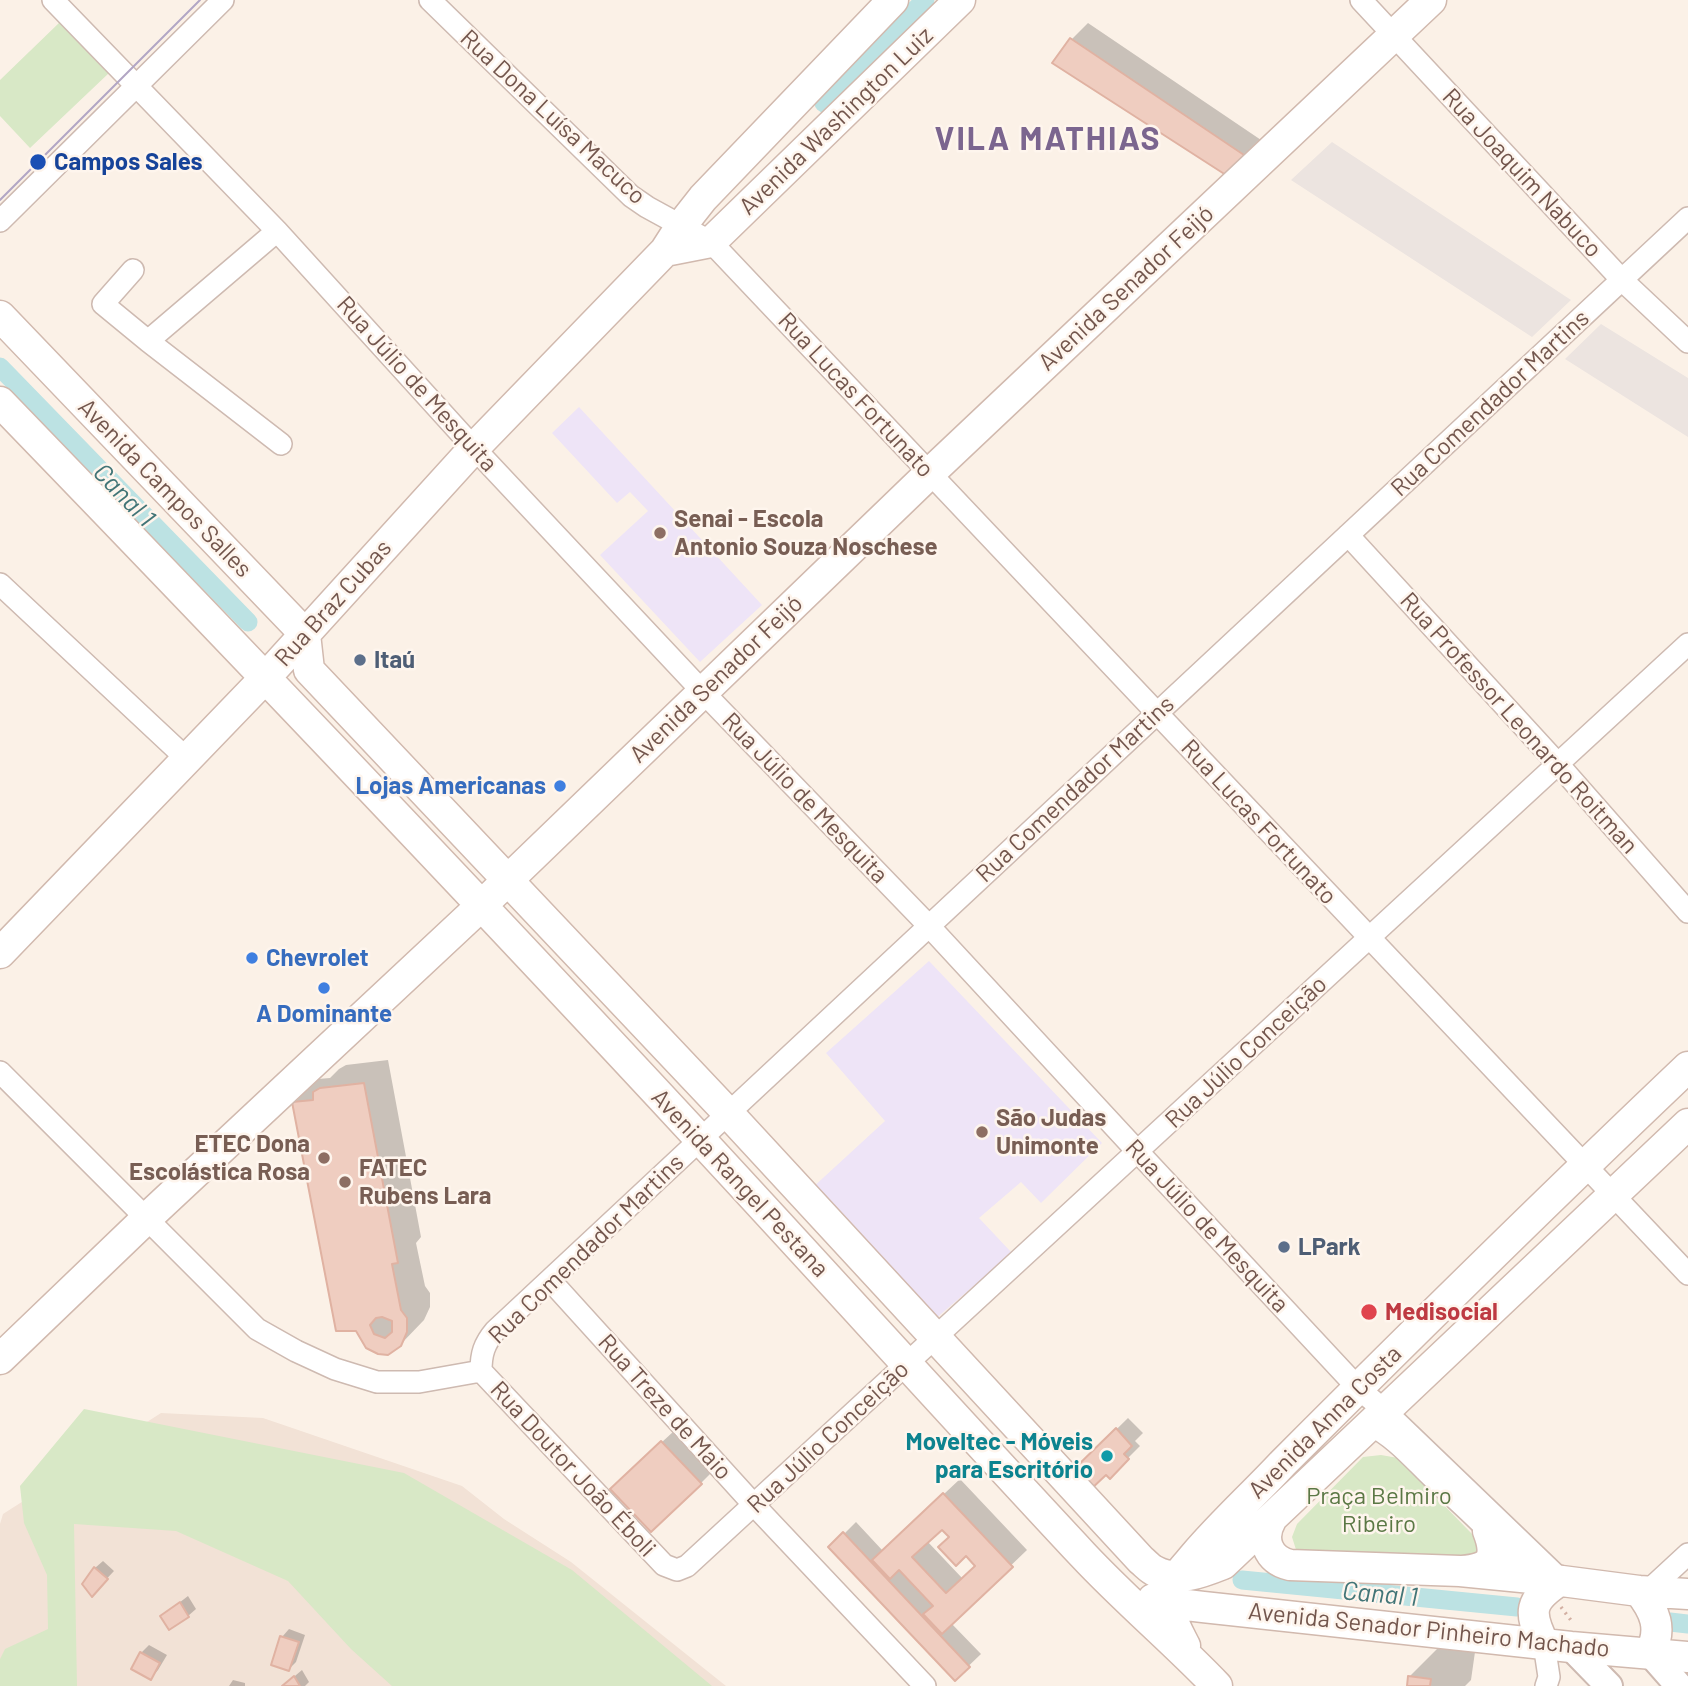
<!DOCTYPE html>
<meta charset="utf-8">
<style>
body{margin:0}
canvas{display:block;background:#fbf1e7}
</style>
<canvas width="1688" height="1686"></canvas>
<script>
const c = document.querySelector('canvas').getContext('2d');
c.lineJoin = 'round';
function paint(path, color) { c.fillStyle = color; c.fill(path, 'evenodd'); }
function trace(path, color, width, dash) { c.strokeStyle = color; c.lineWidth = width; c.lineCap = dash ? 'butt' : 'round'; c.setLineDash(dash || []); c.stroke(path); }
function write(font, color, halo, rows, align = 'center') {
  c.font = font + ' Barlow,sans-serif'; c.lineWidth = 5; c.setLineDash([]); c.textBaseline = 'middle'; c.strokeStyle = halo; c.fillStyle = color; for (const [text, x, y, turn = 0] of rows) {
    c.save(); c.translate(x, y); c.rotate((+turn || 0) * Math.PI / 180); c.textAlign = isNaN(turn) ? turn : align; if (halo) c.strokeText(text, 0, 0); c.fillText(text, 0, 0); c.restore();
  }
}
const residential = new Path2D(`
 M161,1413L263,1418L462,1486L504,1519L571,1562L726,1686H0V1524L3,1514Z`);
const industrial = new Path2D(`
 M1332,142L1571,300L1532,337L1291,180Z
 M1601,324L1688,378V437L1565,359Z`);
const education = new Path2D(`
 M579,407L762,605L700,662L600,555L648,511L630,492L617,503L552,433Z
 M929,961L1102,1143L1041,1203L1021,1182L979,1218L1012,1253L934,1320L811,1189L885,1121L826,1053Z`);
const green = new Path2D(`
 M60,22L109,73L30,148L0,116V80Z
 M84,1409L404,1473L572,1570L712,1686H392L351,1649L288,1581L176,1531L74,1524L77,1686H0V1659L5,1649L48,1629L47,1575L24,1523L20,1486Z
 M1381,1455L1398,1458L1472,1534L1483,1549L1479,1563L1298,1556L1292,1537L1297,1524L1363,1457Z`);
const shadow = new Path2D(`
 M1088,23L1264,142L1248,157L1055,63L1072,39Z
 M388,1060L421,1237L416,1243L425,1286L430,1293V1307L424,1320L400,1345L378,1352L294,1103L318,1079L330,1078L339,1069L346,1065Z
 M1128,1418L1143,1433L1135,1441L1140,1446L1110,1476L1106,1472L1074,1471Z
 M674,1431L712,1472L701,1483L624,1477Z
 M960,1479L1027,1550L951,1623L981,1654L955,1679L831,1547L856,1522L883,1551ZM942,1527L977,1565L963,1579L927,1541Z
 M103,1561L114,1571L99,1587L95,1568Z
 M188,1596L196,1609L188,1616H162Z
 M1458,1628L1478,1631L1471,1680L1465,1686H1408L1410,1676Z
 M289,1629L305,1635L296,1662L289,1669L282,1637Z
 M149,1645L167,1655L158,1670L151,1678L141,1653Z
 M302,1670L309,1682L305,1686H283Z
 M233,1680L245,1683V1686H229Z`);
const canal = new Path2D(`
 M824,103L925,0
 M0,367L248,622
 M1242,1580L1517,1607
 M1670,1622L1688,1624`);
const building = new Path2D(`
 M1070,38L1250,159L1229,177L1052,63Z
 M364,1083L398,1263L392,1264L401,1310L407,1318V1332L401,1346L388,1355L378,1354L366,1348L356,1331H336L292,1102L313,1100V1092L320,1088ZM382,1317L392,1321V1332L385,1338L374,1334L370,1325L376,1318Z
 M1116,1428L1132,1446L1124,1454L1129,1459L1110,1479L1106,1475L1090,1490L1072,1471Z
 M661,1441L702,1484L651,1532L610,1489Z
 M943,1493L1013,1567L942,1634L923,1614L933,1606L899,1570L890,1579L872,1560ZM942,1530L949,1537L938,1547L956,1566L966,1556L975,1566L946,1593L912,1557Z
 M843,1532L970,1667L955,1681L828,1547Z
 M94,1567L108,1579L92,1597L82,1584Z
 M180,1602L189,1617L169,1630L160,1616Z
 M280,1636L299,1642L289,1671L271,1665Z
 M140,1652L160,1663L151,1680L131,1669Z
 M294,1676L300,1686H282Z
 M1408,1676L1431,1679L1430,1686H1407Z`);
const path = new Path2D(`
 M1561,1607L1573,1623`);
const minor = new Path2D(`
 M53,0L277,231L474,448L703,692L929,926L1138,1152L1358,1388L1385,1411L1562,1581
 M430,0L631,196L647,207L711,242L1688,1274
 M1361,0L1622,280L1688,342
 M0,221L223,0
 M133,270L103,304L148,341L281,444
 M148,341L277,231
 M1348,535L1558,764L1688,912
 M0,584L187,759
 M0,1072L257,1329L296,1351L335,1369L377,1382H419L481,1371L664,1565L677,1570L687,1566L1688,644
 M550,1280L754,1505L925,1686
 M481,1371C481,1354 484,1344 495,1331L1688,218
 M1370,1425C1395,1437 1414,1460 1433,1478C1465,1508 1504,1541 1528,1578
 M1649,1590L1688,1554
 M1544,1644L1549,1677L1546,1686`);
const tertiary = new Path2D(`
 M1571,1647L1609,1686
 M1650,1653L1679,1686`);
const secondary = new Path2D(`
 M665,251L711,242L960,0
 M0,316L305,634L309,670L728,1113L1141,1560C1146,1564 1150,1569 1155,1571C1176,1583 1203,1572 1223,1564L1688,1124
 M0,402C235,645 468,889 698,1137C827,1276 954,1417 1083,1555C1126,1601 1174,1641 1217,1686
 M0,953L266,677L474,448L665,251L681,226L703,198L893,0
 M0,1359L147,1218L482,905L930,473L1431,0
 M1271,1520C1260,1539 1268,1560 1290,1565L1460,1571L1562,1581L1639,1591L1688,1594
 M1462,1571C1490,1569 1499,1559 1488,1531
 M1639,1591C1655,1611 1663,1629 1650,1653
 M1153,1599L1170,1603L1203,1607L1571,1647L1688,1657
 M1544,1644C1528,1612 1529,1601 1559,1581
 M1185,1646C1177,1630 1164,1609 1170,1591C1174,1577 1185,1567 1194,1556C1221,1524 1253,1495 1282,1464C1416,1330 1551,1197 1688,1067`);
const tram = new Path2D(`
 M0,200L200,0`);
const markers = [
 [38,162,9,"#1a4fb4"],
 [660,533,7,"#8d6e63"],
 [360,660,7,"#5c6f8a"],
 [560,786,7,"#3f7fe0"],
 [252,958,7,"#3f7fe0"],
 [324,988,7,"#3f7fe0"],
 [982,1132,7,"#8d6e63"],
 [324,1158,7,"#8d6e63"],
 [345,1182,7,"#8d6e63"],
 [1284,1247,7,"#5c6f8a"],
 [1369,1312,9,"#e0444e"],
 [1107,1456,7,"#0f9aa8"]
];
const streetNames = [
 ["Rua Dona Luísa Macuco",553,117,43],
 ["Avenida Washington Luiz",836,121,-44],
 ["Rua Joaquim Nabuco",1522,173,47],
 ["Avenida Senador Feijó",1126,288,-43],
 ["Rua Júlio de Mesquita",417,384,48],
 ["Rua Lucas Fortunato",856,395,47],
 ["Rua Comendador Martins",1490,403,-43],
 ["Avenida Campos Salles",165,488,46],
 ["Rua Braz Cubas",333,603,-48],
 ["Avenida Senador Feijó",716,679,-44],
 ["Rua Professor Leonardo Roitman",1519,723,48],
 ["Rua Comendador Martins",1075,789,-43],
 ["Rua Júlio de Mesquita",805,798,46],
 ["Rua Lucas Fortunato",1259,822,47],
 ["Rua Júlio Conceição",1246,1052,-43],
 ["Avenida Rangel Pestana",740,1183,47],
 ["Rua Júlio de Mesquita",1207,1226,47],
 ["Rua Comendador Martins",586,1249,-44],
 ["Rua Treze de Maio",665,1407,48],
 ["Avenida Anna Costa",1325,1422,-45],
 ["Rua Júlio Conceição",828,1437,-43],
 ["Rua Doutor João Éboli",573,1469,47],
 ["Avenida Senador Pinheiro Machado",1429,1630,6]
];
const transitNames = [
 ["Campos Sales",54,162]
];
const educationNames = [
 ["Senai - Escola",674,519],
 ["Antonio Souza Noschese",674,547],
 ["São Judas",996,1118],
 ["Unimonte",996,1146],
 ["ETEC Dona",310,1144,"right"],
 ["Escolástica Rosa",310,1172,"right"],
 ["FATEC",359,1168],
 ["Rubens Lara",359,1196]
];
const serviceNames = [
 ["Itaú",374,660],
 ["LPark",1298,1247]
];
const shopNames = [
 ["Lojas Americanas",546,786],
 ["Chevrolet",266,958,"left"],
 ["A Dominante",324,1014,"center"]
];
const healthNames = [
 ["Medisocial",1385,1312]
];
const cultureNames = [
 ["Moveltec - Móveis",1093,1442],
 ["para Escritório",1093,1470]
];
const parkNames = [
 ["Praça Belmiro",1379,1496],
 ["Ribeiro",1379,1524]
];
const waterNames = [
 ["Canal 1",124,495,46],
 ["Canal 1",1380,1594,5]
];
const districtNames = [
 ["VILA MATHIAS",1048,139]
];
paint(residential, '#f2e2d6');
paint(industrial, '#ece4e0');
paint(education, '#eee4f7');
paint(green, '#d8e8c6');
paint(shadow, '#0003');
trace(canal, '#bce2e3', 19);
paint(building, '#efcdc0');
trace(building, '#e0b2a2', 2);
trace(minor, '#cebab1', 24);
trace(tertiary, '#cebab1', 30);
trace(secondary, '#d1b9ae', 33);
trace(path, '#d3b0a3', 3.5, [2, 5]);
trace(minor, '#fff', 21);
trace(tertiary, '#fff', 26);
trace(secondary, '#fff', 30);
trace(tram, '#b2a6c4', 2);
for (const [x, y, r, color] of markers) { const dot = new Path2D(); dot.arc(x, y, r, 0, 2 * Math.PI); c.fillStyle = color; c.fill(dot); trace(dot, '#fef5ed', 2.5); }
write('24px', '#73564d', '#fef5ed', streetNames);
write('bold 24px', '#164399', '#fef5ed', transitNames, 'left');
write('bold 24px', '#785e54', '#fef5ed', educationNames, 'left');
write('bold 24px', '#4e5e75', '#fef5ed', serviceNames, 'left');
write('bold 24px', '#366cbe', '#fef5ed', shopNames, 'right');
write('bold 24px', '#be3a42', '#fef5ed', healthNames, 'left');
write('bold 24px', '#0d838f', '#fef5ed', cultureNames, 'right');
write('24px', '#5b7845', '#fef5ed', parkNames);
write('italic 26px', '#427577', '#fef5ed', waterNames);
c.letterSpacing = '2px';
write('bold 32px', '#7b658f', '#fef5ed', districtNames);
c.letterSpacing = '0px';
</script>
